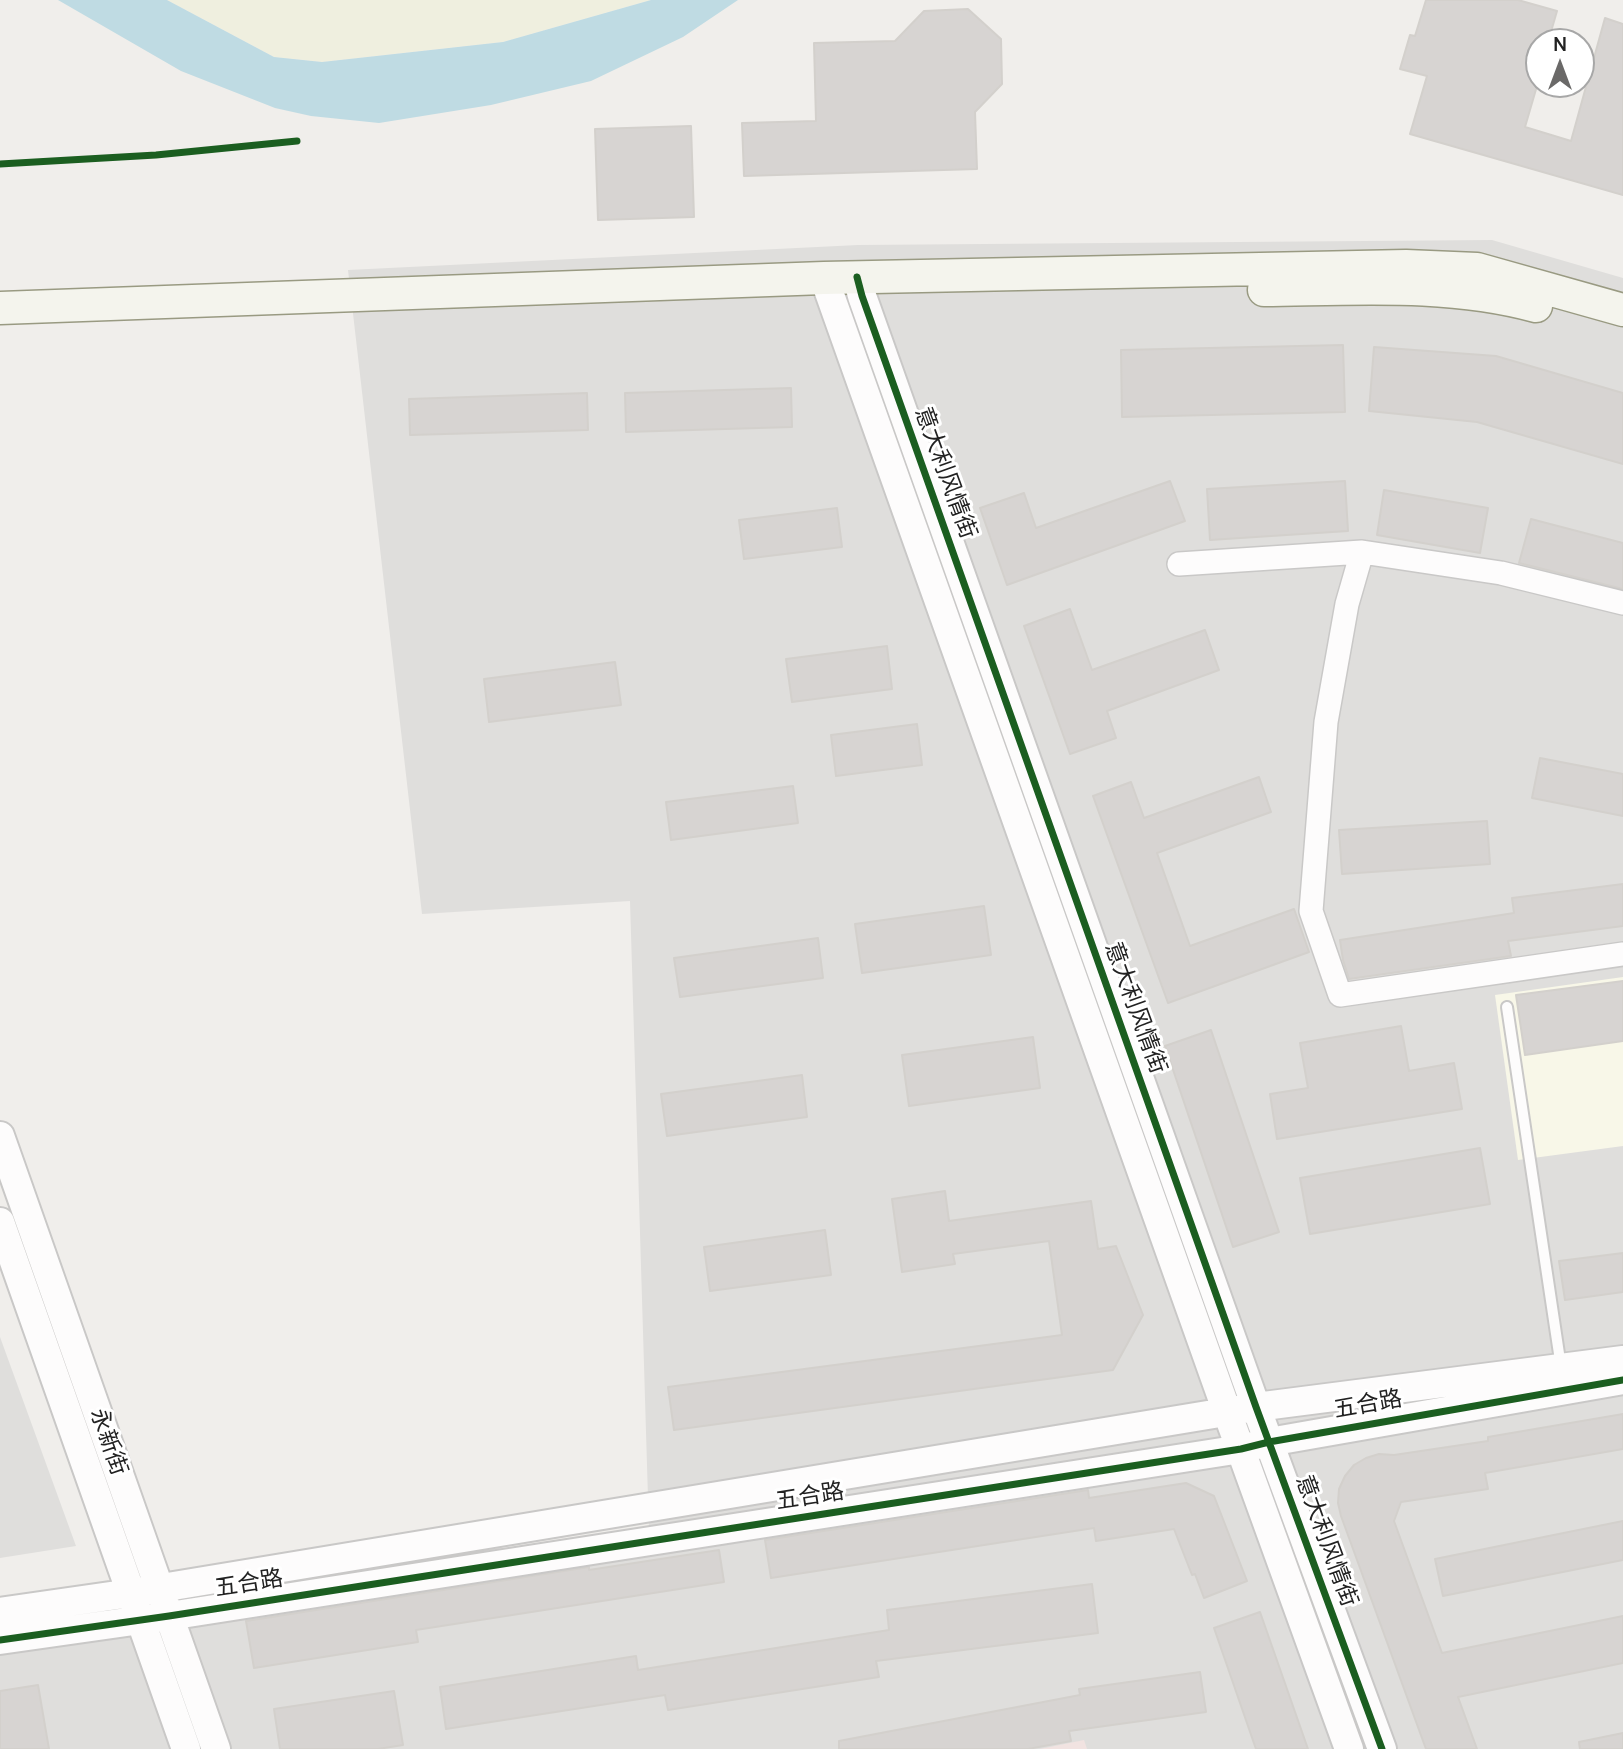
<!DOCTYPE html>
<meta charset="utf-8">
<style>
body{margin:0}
#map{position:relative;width:1623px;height:1749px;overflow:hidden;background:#f0eeeb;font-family:Manrope,sans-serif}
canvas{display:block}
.north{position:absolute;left:1525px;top:28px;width:70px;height:70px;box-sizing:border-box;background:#fff;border:2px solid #a7a7a7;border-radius:50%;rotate:0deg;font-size:19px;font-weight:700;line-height:28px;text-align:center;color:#222}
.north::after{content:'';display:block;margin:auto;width:24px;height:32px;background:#6a6968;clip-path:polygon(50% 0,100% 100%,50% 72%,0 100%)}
</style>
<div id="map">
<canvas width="1623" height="1749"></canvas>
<div class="north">N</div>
</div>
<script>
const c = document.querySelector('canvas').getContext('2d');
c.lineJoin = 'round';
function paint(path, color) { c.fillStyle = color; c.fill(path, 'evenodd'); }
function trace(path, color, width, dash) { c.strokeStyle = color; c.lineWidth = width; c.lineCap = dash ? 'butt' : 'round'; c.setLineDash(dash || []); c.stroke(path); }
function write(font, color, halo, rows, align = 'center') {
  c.font = font + ' Manrope,"Noto Sans SC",sans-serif'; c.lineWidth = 6; c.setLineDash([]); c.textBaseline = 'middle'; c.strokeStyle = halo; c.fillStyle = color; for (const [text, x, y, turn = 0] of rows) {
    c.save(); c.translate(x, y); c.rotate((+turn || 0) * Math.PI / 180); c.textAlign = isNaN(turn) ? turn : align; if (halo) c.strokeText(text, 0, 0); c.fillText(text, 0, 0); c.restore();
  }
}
const residential = new Path2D(`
 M1492,240L1623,278V1749H0V1642L649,1531L630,901L422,914L348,270L858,245Z
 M0,1337L76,1546L0,1558Z`);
const commercial = new Path2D(`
 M1084,1740L1087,1749H1040Z`);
const education = new Path2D(`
 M1623,977V1146L1518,1160L1495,995Z`);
const farmland = new Path2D(`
 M167,0H651L503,42L322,62L274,57Z`);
const water = new Path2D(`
 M58,0H167L274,57L322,62L503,42L651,0H738L683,37L591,81L491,105L379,123L311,116L275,108L181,71Z`);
const building = new Path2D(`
 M1426,0H1518L1557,11L1548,42H1539V79L1525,127L1571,141L1605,18L1623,24V195L1410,134L1427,76L1400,69L1410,35L1415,36Z
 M968,9L1001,39L1002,84L975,112L977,169L744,176L742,123L816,121L814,43L895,41L924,11Z
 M691,126L694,217L598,220L595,129Z
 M1343,345L1345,412L1122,417L1121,350Z
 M1374,347L1496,356L1623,393V464L1477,422L1369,411Z
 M791,388L792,427L626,432L625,393Z
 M587,393L588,430L410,435L409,399Z
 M1170,481L1185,521L1007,585L980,508L1024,493L1036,528Z
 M1345,481L1348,531L1210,540L1207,489Z
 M1384,490L1488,508L1480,553L1377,535Z
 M837,508L842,547L744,559L739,520Z
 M1531,519L1623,543V589L1519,563Z
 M1070,609L1092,670L1205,630L1219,670L1107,711L1116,738L1070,754L1024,626Z
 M887,646L892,689L792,702L786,659Z
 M615,662L621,705L489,722L484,679Z
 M917,724L922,765L836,776L831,735Z
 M1540,758L1623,774V816L1532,798Z
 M1259,777L1271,812L1157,853L1190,946L1294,909L1309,952L1168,1003L1093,796L1131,782L1144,818Z
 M793,786L798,823L671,840L666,802Z
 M1487,821L1490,864L1342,874L1339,830Z
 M1623,884V926L1508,941L1511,956L1349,979L1343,960L1340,940L1514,913L1512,898Z
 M984,906L991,955L862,973L855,924Z
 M818,938L823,978L680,997L674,958Z
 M1623,981V1041L1525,1055L1516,995Z
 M1401,1026L1409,1071L1454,1063L1462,1109L1277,1139L1270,1094L1308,1088L1300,1043Z
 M1211,1030L1279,1232L1233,1247L1165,1046Z
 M1033,1037L1040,1088L909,1106L902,1055Z
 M802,1075L807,1117L667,1136L661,1094Z
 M1480,1148L1490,1204L1310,1234L1300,1178Z
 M945,1191L949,1221L1091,1201L1098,1249L1116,1246L1143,1315L1113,1370L674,1430L668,1387L1062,1335L1049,1241L953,1254L955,1264L902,1272L892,1199Z
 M825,1230L831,1275L710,1291L704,1247Z
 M1623,1253V1292L1565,1300L1559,1261Z
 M1623,1414V1449L1485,1473L1488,1489L1401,1502L1394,1521L1442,1653L1623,1616V1663L1458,1697L1477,1749H1426L1341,1516L1338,1503L1339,1489L1345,1476L1354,1465L1366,1458L1379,1454L1394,1455L1488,1441V1437Z
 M1186,1483L1214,1496L1247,1581L1204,1598L1195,1574L1192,1575L1174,1529L1096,1541L1094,1528L771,1578L765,1540L1088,1490L1089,1498Z
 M1623,1521V1560L1443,1596L1435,1559Z
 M719,1550L724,1582L416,1630L418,1642L254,1668L246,1621L589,1567V1570Z
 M1092,1584L1098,1633L876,1661L879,1677L668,1710L665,1695L446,1729L440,1687L636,1656L638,1670L889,1630L887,1610Z
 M1260,1612L1308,1749H1256L1214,1628Z
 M1200,1672L1206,1712L1069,1731L1071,1741L1028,1749H839V1741L1080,1695L1079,1689Z
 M38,1685L49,1749H0V1691Z
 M394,1691L403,1745L378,1749H280L274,1709Z
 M1623,1733V1749H1580L1579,1742Z`);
const service = new Path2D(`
 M1507,1007L1561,1367`);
const minor = new Path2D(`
 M1362,552L1347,604L1326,722L1311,911L1340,995L1623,954
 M1179,564L1362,552L1501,573L1623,603`);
const tertiary = new Path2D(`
 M857,277L862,296L1256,1407L1382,1749
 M824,278L1227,1412L1349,1749
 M0,1136L216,1749
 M0,1222L186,1749
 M0,1612L131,1593L1256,1407L1623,1360
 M0,1640L169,1616L1241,1449L1269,1442L1623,1380`);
const secondary = new Path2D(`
 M1264,290C1355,289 1448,282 1536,306
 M0,308L824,278L1406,266L1477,269L1623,310`);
const cycleway = new Path2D(`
 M0,164L156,155L297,141
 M857,277L862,296L1256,1407L1382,1749
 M0,1640L169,1616L1241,1449L1269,1442L1623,1380`);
const streetNames = [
 ["意大利风情街",945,473,70],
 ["意大利风情街",1135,1008,70],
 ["五合路",1368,1405,-10],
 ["永新街",108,1442,71],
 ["五合路",810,1497,-9],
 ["意大利风情街",1326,1541,70],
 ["五合路",249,1584,-9]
];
paint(residential, '#dfdedc');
paint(commercial, '#f1e3e1');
paint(education, '#f8f7e8');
paint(farmland, '#efefdf');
paint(water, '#bfdbe3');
paint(building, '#d7d4d2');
trace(building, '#d3d0cc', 2);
trace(service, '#c9c8c7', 14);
trace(minor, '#c9c8c7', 26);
trace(tertiary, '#c9c8c7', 32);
trace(secondary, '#999a82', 35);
trace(service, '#fdfcfc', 10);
trace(minor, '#fdfcfc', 23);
trace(tertiary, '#fdfcfc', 28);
trace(secondary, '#f4f4ed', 32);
trace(cycleway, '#1b5e20', 7);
write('23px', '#222', '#fff', streetNames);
</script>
